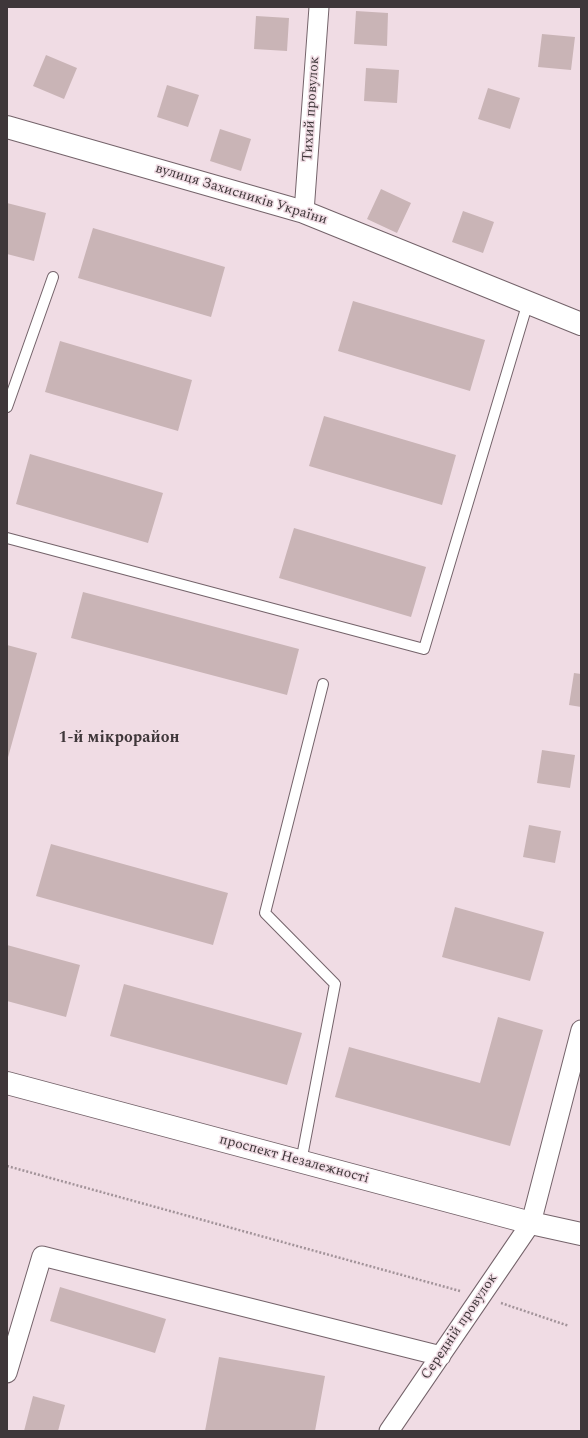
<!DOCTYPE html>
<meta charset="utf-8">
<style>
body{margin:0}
#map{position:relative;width:588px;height:1438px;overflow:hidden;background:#f0dce4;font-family:Spectral,serif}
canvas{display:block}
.frame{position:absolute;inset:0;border:8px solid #3f373a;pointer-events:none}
</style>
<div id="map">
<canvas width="588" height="1438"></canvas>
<div class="frame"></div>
</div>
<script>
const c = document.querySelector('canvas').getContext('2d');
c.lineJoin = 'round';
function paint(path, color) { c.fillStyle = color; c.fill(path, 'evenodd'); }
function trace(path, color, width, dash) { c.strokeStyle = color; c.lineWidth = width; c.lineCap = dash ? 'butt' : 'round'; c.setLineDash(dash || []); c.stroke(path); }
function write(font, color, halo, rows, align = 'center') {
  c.font = font + ' Spectral,serif'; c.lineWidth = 3; c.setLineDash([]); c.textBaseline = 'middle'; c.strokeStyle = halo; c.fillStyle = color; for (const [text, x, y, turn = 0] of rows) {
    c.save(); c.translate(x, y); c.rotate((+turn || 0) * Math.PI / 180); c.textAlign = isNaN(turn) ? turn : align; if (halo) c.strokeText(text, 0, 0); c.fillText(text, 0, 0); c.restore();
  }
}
const building = new Path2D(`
 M356,11L388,13L387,46L354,44Z
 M256,16L289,18L287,51L254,49Z
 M542,34L575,37L571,70L538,67Z
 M46,55L77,68L64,99L33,86Z
 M366,68L399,70L397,103L364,101Z
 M167,85L199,95L188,127L157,117Z
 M488,88L520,98L510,129L478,119Z
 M220,129L251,139L241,171L210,161Z
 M381,189L411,203L397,233L367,219Z
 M7,203L46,213L34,261L7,254Z
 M463,211L494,222L483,253L452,242Z
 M93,228L225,267L211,317L78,278Z
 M353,301L485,340L470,391L338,351Z
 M60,341L192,380L178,431L45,392Z
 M324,416L456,455L442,505L309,466Z
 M30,454L163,493L148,543L16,504Z
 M294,528L426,567L411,617L279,578Z
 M83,592L299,649L287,695L71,638Z
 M7,645L37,653L7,761Z
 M574,673L581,674V707L569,705Z
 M542,750L575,755L570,788L537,783Z
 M529,825L561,831L555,863L523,857Z
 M51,844L228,893L213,945L36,896Z
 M455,907L544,932L530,981L442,957Z
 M7,945L80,965L66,1017L7,1001Z
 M124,984L302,1033L287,1085L110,1036Z
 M498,1017L543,1030L510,1146L335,1097L349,1047L480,1083Z
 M60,1287L166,1319L155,1353L50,1321Z
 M219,1357L325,1376L315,1431H205Z
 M33,1396L65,1405L58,1431H24Z`);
const path = new Path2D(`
 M7,1166L460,1291
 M501,1303L569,1326`);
const service = new Path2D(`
 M7,407L53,277
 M7,538L424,649L528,302
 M301,1162L335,984L265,913L323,684`);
const minor = new Path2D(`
 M304,212L319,7
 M7,1373L42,1256L441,1356
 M389,1431L531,1223L581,1030`);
const tertiary = new Path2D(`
 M7,127L304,212L581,324
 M7,1083L531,1223L581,1234`);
const streetNames = [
 ["Тихий провулок",312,109,-86],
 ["вулиця Захисників України",241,195,17],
 ["проспект Незалежності",294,1160,15],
 ["Середній провулок",460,1327,-56]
];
const quarterNames = [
 ["1-й мікрорайон",119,739]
];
paint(building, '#c9b4b6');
trace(service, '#74636a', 12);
trace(minor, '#74636a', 21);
trace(tertiary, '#74636a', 24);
trace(path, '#a29399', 2.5, [2, 2]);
trace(service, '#fff', 10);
trace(minor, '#fff', 19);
trace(tertiary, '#fff', 22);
write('14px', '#3f373a', '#f0dce4', streetNames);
write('bold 16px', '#3f373a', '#f0dce4', quarterNames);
</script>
